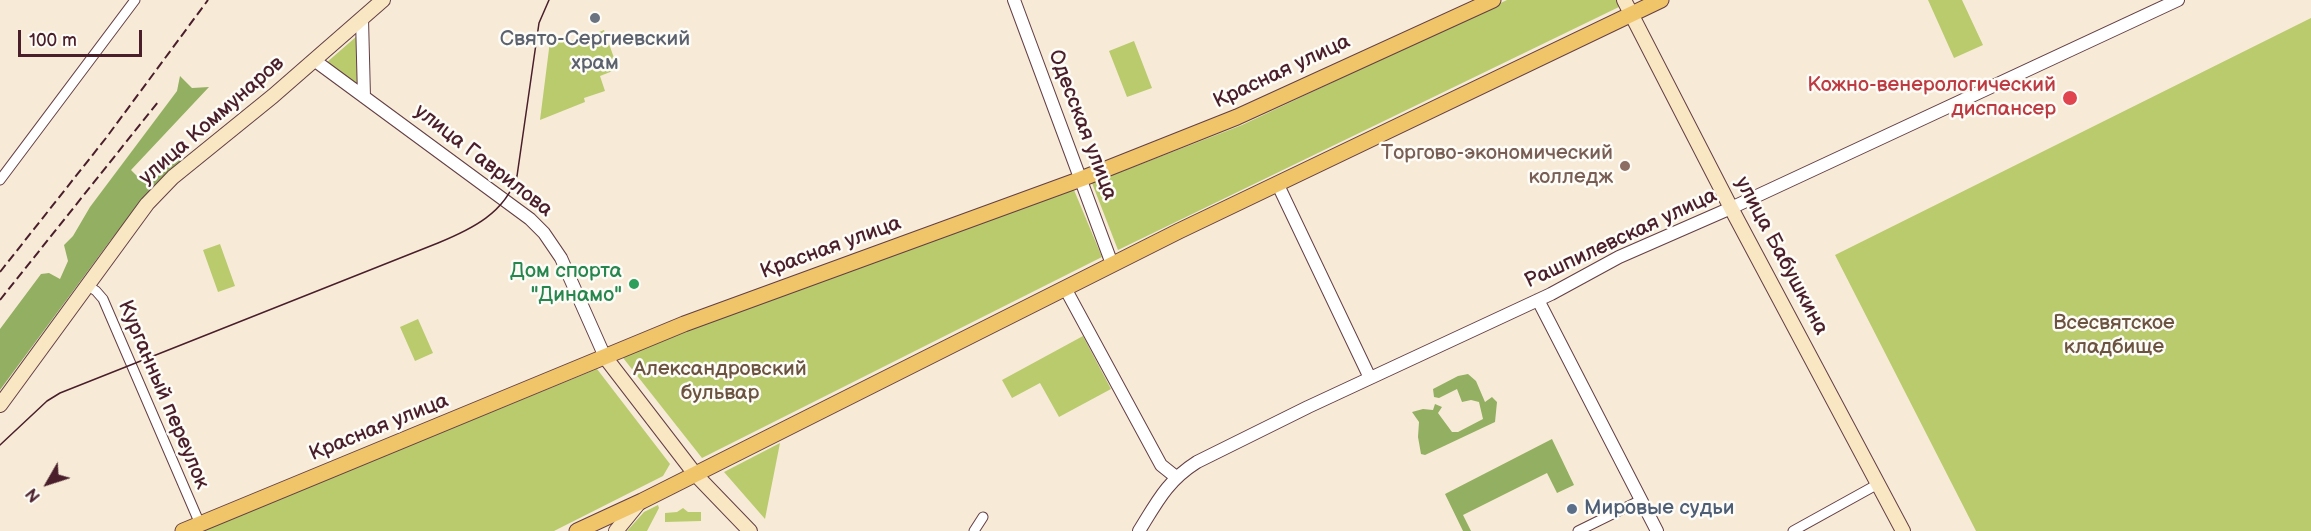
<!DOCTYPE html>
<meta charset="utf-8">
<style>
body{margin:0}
#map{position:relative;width:2311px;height:531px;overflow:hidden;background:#f7ebd8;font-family:"Balsamiq Sans",sans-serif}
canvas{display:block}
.north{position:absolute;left:18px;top:453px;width:60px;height:60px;-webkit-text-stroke:4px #fdfcf7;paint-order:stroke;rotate:231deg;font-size:16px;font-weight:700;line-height:24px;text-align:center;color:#4a1f2b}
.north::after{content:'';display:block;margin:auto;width:21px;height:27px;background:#4a1f2b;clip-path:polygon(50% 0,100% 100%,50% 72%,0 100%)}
.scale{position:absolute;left:18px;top:30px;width:124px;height:27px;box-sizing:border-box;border:3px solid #4a1f2b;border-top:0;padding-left:8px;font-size:18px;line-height:21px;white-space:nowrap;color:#4a1f2b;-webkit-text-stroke:4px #fdfcf7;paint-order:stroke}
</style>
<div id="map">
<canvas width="2311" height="531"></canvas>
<div class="north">N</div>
<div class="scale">100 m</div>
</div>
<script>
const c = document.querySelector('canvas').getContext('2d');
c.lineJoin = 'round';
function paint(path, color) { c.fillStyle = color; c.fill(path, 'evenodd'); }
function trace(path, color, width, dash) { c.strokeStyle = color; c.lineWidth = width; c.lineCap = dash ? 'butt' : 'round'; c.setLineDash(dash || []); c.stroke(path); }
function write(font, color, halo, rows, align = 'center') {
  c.font = font + ' "Balsamiq Sans",sans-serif'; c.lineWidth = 5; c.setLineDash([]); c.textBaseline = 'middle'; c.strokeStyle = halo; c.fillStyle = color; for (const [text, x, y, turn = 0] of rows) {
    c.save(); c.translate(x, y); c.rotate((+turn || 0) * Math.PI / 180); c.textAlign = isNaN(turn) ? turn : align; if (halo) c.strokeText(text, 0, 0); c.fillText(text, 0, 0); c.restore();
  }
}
const green = new Path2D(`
 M1507,0H1618L1621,6L1118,250L1092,183L1242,125Z
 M1928,0H1962L1983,45L1954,58Z
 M2311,18V531H1976L1835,255Z
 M604,30L618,69L600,76L605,91L584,98L585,102L540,120L550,41L580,40Z
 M357,36L359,89L326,63Z
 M1134,41L1152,88L1127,97L1109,51Z
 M1074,190L1102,257L702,458L620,354Z
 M220,244L235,286L218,292L203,250Z
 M418,319L433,353L415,361L400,327Z
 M1083,336L1111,389L1059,417L1040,383L1012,398L1002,380Z
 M597,369L670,464L663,476L554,531H201Z
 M780,443L765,519L724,472Z
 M658,505L659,508L647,531H627L644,512Z
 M683,508L688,512H701V521L665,522V513L677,512Z`);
const forest = new Path2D(`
 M180,76L192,88L209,87L131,170L141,180L177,147L180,162L158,182L110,241L0,390V329L41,274L49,273L60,279L68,261L64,245L73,236L90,207L177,91Z
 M1468,374L1476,381L1485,402L1492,397L1497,402L1495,422L1425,455L1421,454L1418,437L1419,422L1412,412L1423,409L1433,410L1435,404L1442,407L1438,413L1452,432H1458L1483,419L1479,402L1471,400L1462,402L1457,389L1439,398L1434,397L1433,389L1458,376Z
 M1552,439L1574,485L1557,493L1547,473L1463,515L1471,531H1463L1445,494Z`);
const minor = new Path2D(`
 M0,180L135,0
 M87,285L96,291L103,299L200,524
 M974,531L983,517
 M1578,531L1641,500
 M1793,531L1878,484`);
const tertiary = new Path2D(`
 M1014,0L1112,264
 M362,19L364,97
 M314,60L530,219L544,233L561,258L605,357
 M1278,185L1370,378
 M1065,288L1161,465L1176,477
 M1538,300L1657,531
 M1139,531C1157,502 1167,481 1197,462L1308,407L1551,294L1619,257L1731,208L2178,0`);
const secondary = new Path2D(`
 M1624,0L1731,208L1903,531
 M605,357L695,474L750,531
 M0,405L147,204L173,177L273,96L383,0
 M616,531L638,504`);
const primary = new Path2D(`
 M183,531L684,324L1081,179L1237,117L1493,0
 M577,531L642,501L1179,231L1661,0`);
const tram = new Path2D(`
 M0,445L47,401L60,393L438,243C472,229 505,213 517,176L539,23L549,0`);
const rail = new Path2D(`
 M0,272L106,138L208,0
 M0,300L158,102`);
const markers = [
 [595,18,6,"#6b7280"],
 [2070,98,8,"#e0444e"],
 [1625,166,6,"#8d6e63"],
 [634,284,6,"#2e9e5b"],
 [1572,509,6,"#5c6f8a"]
];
const worshipNames = [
 ["Свято-Сергиевский",595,40],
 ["храм",595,64]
];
const streetNames = [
 ["Красная улица",1282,72,-25],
 ["улица Коммунаров",212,121,-41],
 ["Одесская улица",1082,125,69],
 ["улица Гаврилова",483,161,38],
 ["Рашпилевская улица",1621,239,-25],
 ["Красная улица",831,248,-20],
 ["улица Бабушкина",1781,256,62],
 ["Курганный переулок",163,395,67],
 ["Красная улица",379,428,-22]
];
const healthNames = [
 ["Кожно-венерологический",2056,86],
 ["диспансер",2056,110]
];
const educationNames = [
 ["Торгово-экономический",1613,154],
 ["колледж",1613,178]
];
const leisureNames = [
 ["Дом спорта",622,272],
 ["\"Динамо\"",622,296]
];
const parkNames = [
 ["Всесвятское",2114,324],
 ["кладбище",2114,348],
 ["Александровский",720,370],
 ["бульвар",720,394]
];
const serviceNames = [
 ["Мировые судьи",1584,509]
];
paint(green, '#bacb6e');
paint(forest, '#93af61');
trace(minor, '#643e45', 11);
trace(tertiary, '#643e45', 14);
trace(secondary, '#643e45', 16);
trace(primary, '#643e45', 17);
trace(minor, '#fff', 9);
trace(tertiary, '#fff', 12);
trace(secondary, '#f9e7c3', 14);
trace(primary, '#f0c469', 15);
trace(tram, '#4a1f2b', 1.5);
trace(rail, '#4a1f2b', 2, [9, 4.5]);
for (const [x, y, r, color] of markers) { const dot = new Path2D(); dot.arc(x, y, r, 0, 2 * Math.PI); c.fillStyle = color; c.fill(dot); trace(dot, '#fdfcf7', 2); }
write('21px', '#5b616d', '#fdfcf7', worshipNames);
write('21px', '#4a1f2b', '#fdfcf7', streetNames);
write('21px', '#be3a42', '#fdfcf7', healthNames, 'right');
write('21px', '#785e54', '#fdfcf7', educationNames, 'right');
write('21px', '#27864d', '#fdfcf7', leisureNames, 'right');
write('21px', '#6c533f', '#fdfcf7', parkNames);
write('21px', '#4e5e75', '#fdfcf7', serviceNames, 'left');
</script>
